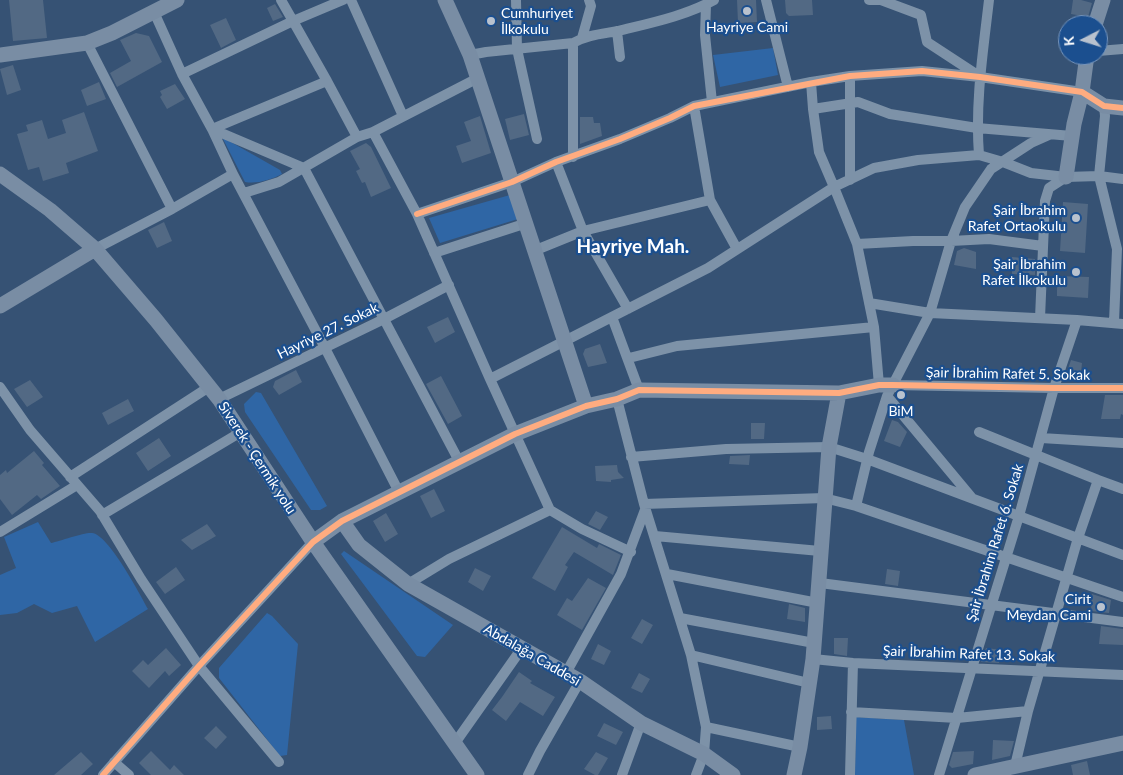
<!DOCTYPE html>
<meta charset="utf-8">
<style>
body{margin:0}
#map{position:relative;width:1123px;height:775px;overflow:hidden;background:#365274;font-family:Lato,sans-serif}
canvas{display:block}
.north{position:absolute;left:1058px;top:15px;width:50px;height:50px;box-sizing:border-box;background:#1b4f8f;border:1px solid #7695bc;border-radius:50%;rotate:265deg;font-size:14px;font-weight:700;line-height:20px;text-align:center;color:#fff}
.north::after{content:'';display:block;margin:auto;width:18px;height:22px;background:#b9c2ce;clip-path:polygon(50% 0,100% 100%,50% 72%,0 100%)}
</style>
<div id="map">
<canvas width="1123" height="775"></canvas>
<div class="north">K</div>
</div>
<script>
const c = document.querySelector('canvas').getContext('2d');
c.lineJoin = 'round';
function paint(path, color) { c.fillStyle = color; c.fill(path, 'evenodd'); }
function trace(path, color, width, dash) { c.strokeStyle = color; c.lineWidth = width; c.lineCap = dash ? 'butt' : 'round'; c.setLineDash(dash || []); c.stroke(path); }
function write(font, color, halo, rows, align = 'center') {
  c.font = font + ' Lato,sans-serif'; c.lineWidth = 4.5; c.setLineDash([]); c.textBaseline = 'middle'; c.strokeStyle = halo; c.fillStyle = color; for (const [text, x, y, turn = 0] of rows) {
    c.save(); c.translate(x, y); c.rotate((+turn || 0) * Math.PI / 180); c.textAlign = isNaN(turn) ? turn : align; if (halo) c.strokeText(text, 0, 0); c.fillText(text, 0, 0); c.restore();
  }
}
const green = new Path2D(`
 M773,48L778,75L720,87L713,55Z
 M222,137L280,170L282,174C271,180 257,184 245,182Z
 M510,195L518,219L440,243L429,218Z
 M256,392L261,393L327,506L320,510H311L245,412L244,404Z
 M38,522L51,543C60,541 85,532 92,533C108,534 140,594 148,609L95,642L77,606L52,613L34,604L17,613L0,615V575L16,568L4,537Z
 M344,551L453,625L425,657L417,656L341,554Z
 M267,613L272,616L298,644L287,755L280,756L219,678V668Z
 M856,717L904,720L914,775H855Z`);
const building = new Path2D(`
 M9,0H43L47,38L13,41Z
 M737,0H756L757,22L738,23Z
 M785,0H812L813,15L789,16L786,13Z
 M1073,0H1081L1092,3L1088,17L1071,14Z
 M275,4L283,17L273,21L267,8Z
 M226,18L236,40L221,48L210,25Z
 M136,33L149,36L162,62L117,87L110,73L131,61L120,40Z
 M13,65L21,90L7,95L0,69Z
 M99,82L106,99L87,106L81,90Z
 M175,84L185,99L167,109L160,97L162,95L160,91Z
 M84,112L98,151L66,163L69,173L43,181L39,167L28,170L17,134L28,131L26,125L42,120L48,139L66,133L62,120Z
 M524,114L529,135L510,140L505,119Z
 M480,116L491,153L462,163L456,146L471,141L464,122Z
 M580,117H593L594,123H600L602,136L580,144Z
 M366,143L371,147L391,188L371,197L365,182L362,183L356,171L360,169L350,151Z
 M1063,202L1088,204L1085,253L1060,251Z
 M164,222L172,241L157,248L148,230Z
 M964,248L976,252V269L954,265L957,251Z
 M1012,257L1035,259V275L1012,274Z
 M1057,276L1089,277L1088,298L1057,296Z
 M448,317L455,332L435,343L427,327Z
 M600,344L607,363L588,367L583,354L585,349Z
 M1071,360L1082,363L1081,372L1087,374L1086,381H1064Z
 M296,370L302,382L279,395L273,387L275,381Z
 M441,376L462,416L448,424L426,384Z
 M30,380L43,397L27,407L14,389Z
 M1105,395H1123V415L1121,414L1120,419H1101Z
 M128,399L134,411L108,425L102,413Z
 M892,420L898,422L907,432L900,447L884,441Z
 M751,423H765L764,439H751Z
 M159,438L171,456L148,471L136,453Z
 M34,451L44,463L42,465L60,486L41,499L37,495L12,515L0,499V475L6,470L7,473Z
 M750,455L749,465L729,464L730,456Z
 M617,465L618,472L624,478L611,480V482L596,481L595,466Z
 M434,489L445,511L431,518L420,496Z
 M596,511L608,517L600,530L588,524Z
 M386,513L398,534L385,542L373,521Z
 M207,524L216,536L192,550L181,540Z
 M562,527L597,548L599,544L621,555L613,575L574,552L565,565L568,567L555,591L532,578Z
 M176,567L185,580L165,594L156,582Z
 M475,568L491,576L483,591L468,582Z
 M887,569L900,571L898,586L885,584Z
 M588,578L606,588L582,630L557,615L567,598L572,601Z
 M1092,594L1111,600L1109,613L1091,611Z
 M789,604L805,608V622L787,619Z
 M642,619L653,625L642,644L631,638Z
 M1101,626L1123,629V645L1099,644Z
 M834,638H848L847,656L834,654Z
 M598,644L611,651L604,665L591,659Z
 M166,648L181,665L169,676L165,671L149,688L132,671L143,660L148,665Z
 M986,648L1002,650L999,663L981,662Z
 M519,672L532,681L530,683L555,697L543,716L520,702L506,721L492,710L502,697Z
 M639,673L650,679L642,693L631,688Z
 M831,716L832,729L817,730V717Z
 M604,723L623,732L616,745L597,736Z
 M216,726L227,737L216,749L204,738Z
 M993,740L1014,741L1010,756L992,760Z
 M151,751L170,770L174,765L184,775H151L139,763Z
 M974,751L973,764L952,768L949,765L953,752Z
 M81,752L93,764L81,775H54Z
 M596,752L608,758L598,775H595L584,769Z
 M1087,761L1090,775H1073L1071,765Z`);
const street = new Path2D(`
 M281,0L293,21L343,0
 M351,0L403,116
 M516,0L517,49L537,139
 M766,0L788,87
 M869,0H881L921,15L927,42L979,76
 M706,5L705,35L712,102
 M154,12L182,74L212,129L233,174L325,348L399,492
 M617,31L620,57
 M582,38L591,6L589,0
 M87,43L172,209
 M1098,51L1123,49
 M470,55L486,52L573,43C587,35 602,34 618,31C650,23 685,16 714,0
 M182,74L293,21L327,81
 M850,76V180
 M478,78L373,132L417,214L490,379L550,510L582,529L631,552
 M811,82L813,109L858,102L890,114L977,128L1072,136
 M694,106L710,200L737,249
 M1104,106L1105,116L1099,176L1123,179
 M212,129L304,168L459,461
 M212,129L327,81L357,137
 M979,155C975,103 983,52 989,0
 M573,157V43
 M556,162L583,231L628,309
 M244,193L279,182L357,137L373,132
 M417,214L512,182L556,162L620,139L670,118L694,106L811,82L850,76L922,71L980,77L1082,92
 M857,244L874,327L879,385
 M1043,246L989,239L951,241H913L857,244L834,187L874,168L918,160L979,155L1003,162L1031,173L1066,177L1099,176L1117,249L1114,322
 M95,249L172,209L233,174
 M536,250L583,231L710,200
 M434,253L527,223
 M869,303L930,313L1077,320L1123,324
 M612,317L639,390
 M1040,318L1045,201L1049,188L1066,177
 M629,358L677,346L874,327
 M490,379L708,268L834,187L819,152L813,109
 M893,385L1054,388H1123
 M0,387L30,430L100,511L141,579L199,666L279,762
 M887,396L972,498
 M219,399L384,319L449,285
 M617,399L644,504L691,655L706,727L704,754L696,775
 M979,432L1098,480L1123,489
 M1041,438L1123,443
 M631,457L726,449L829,447L867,459L1123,555
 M70,477L209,387
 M644,504L824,498L856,506L1123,597
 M856,506L869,452L887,396L930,313L951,241L965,207L991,169L1031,143L1049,135
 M102,515L241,432
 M0,532L77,485
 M655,536L820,551
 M667,574L818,603
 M820,583L1123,622
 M408,584L449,559L550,510
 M680,618L814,643
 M691,655L809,683
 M813,659L853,663L1123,675
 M566,673L621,574L646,507
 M851,712L957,718L1028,711
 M706,727L800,747
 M455,743L522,648
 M114,762L129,775
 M1015,766L1028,711L1078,538L1098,480
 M103,775L199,666L313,542
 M528,775L540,751L580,681
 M622,775L641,723
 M850,775L853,663
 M939,775L1019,516L1054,388L1077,320`);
const secondary = new Path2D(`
 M445,0L470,55L586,406
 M1095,25L1103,0
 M0,55L87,43L112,33L177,0
 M1082,92L1104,106L1123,108
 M0,174L50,210L95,249L156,320L219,399L313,542L477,775
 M1066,177L1074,124L1082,92L1087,55
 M0,306L95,249
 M342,521L359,545L408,584L580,681L641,723L704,754L733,775
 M313,542L342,521L515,434L586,406L617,399L639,390L839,393L879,385H893
 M794,775L800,747L813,659L829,447L839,393
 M975,775L1123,743`);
const cycleway = new Path2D(`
 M417,214L512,182L556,162L620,139L670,118L694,106L850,76L922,71L980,77L1082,92L1104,106L1123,108
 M103,775L199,666L313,542L342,521L515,434L586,406L617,399L639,390L839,393L879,385H893L1054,388H1123`);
const markers = [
 [747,11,5,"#b9c2ce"],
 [491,21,5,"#b9c2ce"],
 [1076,218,5,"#b9c2ce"],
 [1076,272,5,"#b9c2ce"],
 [901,395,5,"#b9c2ce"],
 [1101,607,5,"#b9c2ce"]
];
const poiNames = [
 ["Cumhuriyet",501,13,"left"],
 ["İlkokulu",501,29,"left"],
 ["Hayriye Cami",747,27,"center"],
 ["Şair İbrahim",1066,210],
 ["Rafet Ortaokulu",1066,226],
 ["Şair İbrahim",1066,264],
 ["Rafet İlkokulu",1066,280],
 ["BiM",901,411,"center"],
 ["Cirit",1091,599],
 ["Meydan Cami",1091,615]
];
const streetNames = [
 ["Hayriye 27. Sokak",328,331,-26],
 ["Şair İbrahim Rafet 5. Sokak",1008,374,1],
 ["Siverek - Çermik yolu",257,458,57],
 ["Şair İbrahim Rafet 6. Sokak",995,543,-73],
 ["Şair İbrahim Rafet 13. Sokak",969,654,2],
 ["Abdalağa Caddesi",532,655,30]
];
const districtNames = [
 ["Hayriye Mah.",633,247]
];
paint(green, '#2f66a5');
paint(building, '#526984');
trace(street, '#7d92a8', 10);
trace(secondary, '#798da4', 15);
trace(cycleway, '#ffac80', 6);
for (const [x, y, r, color] of markers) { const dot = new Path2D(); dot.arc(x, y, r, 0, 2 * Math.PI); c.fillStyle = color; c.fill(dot); trace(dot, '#1b4f8f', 2); }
write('14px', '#fff', '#1b4f8f', poiNames, 'right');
write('14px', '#fff', '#1b4f8f', streetNames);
write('bold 19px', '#fff', '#1b4f8f', districtNames);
</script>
